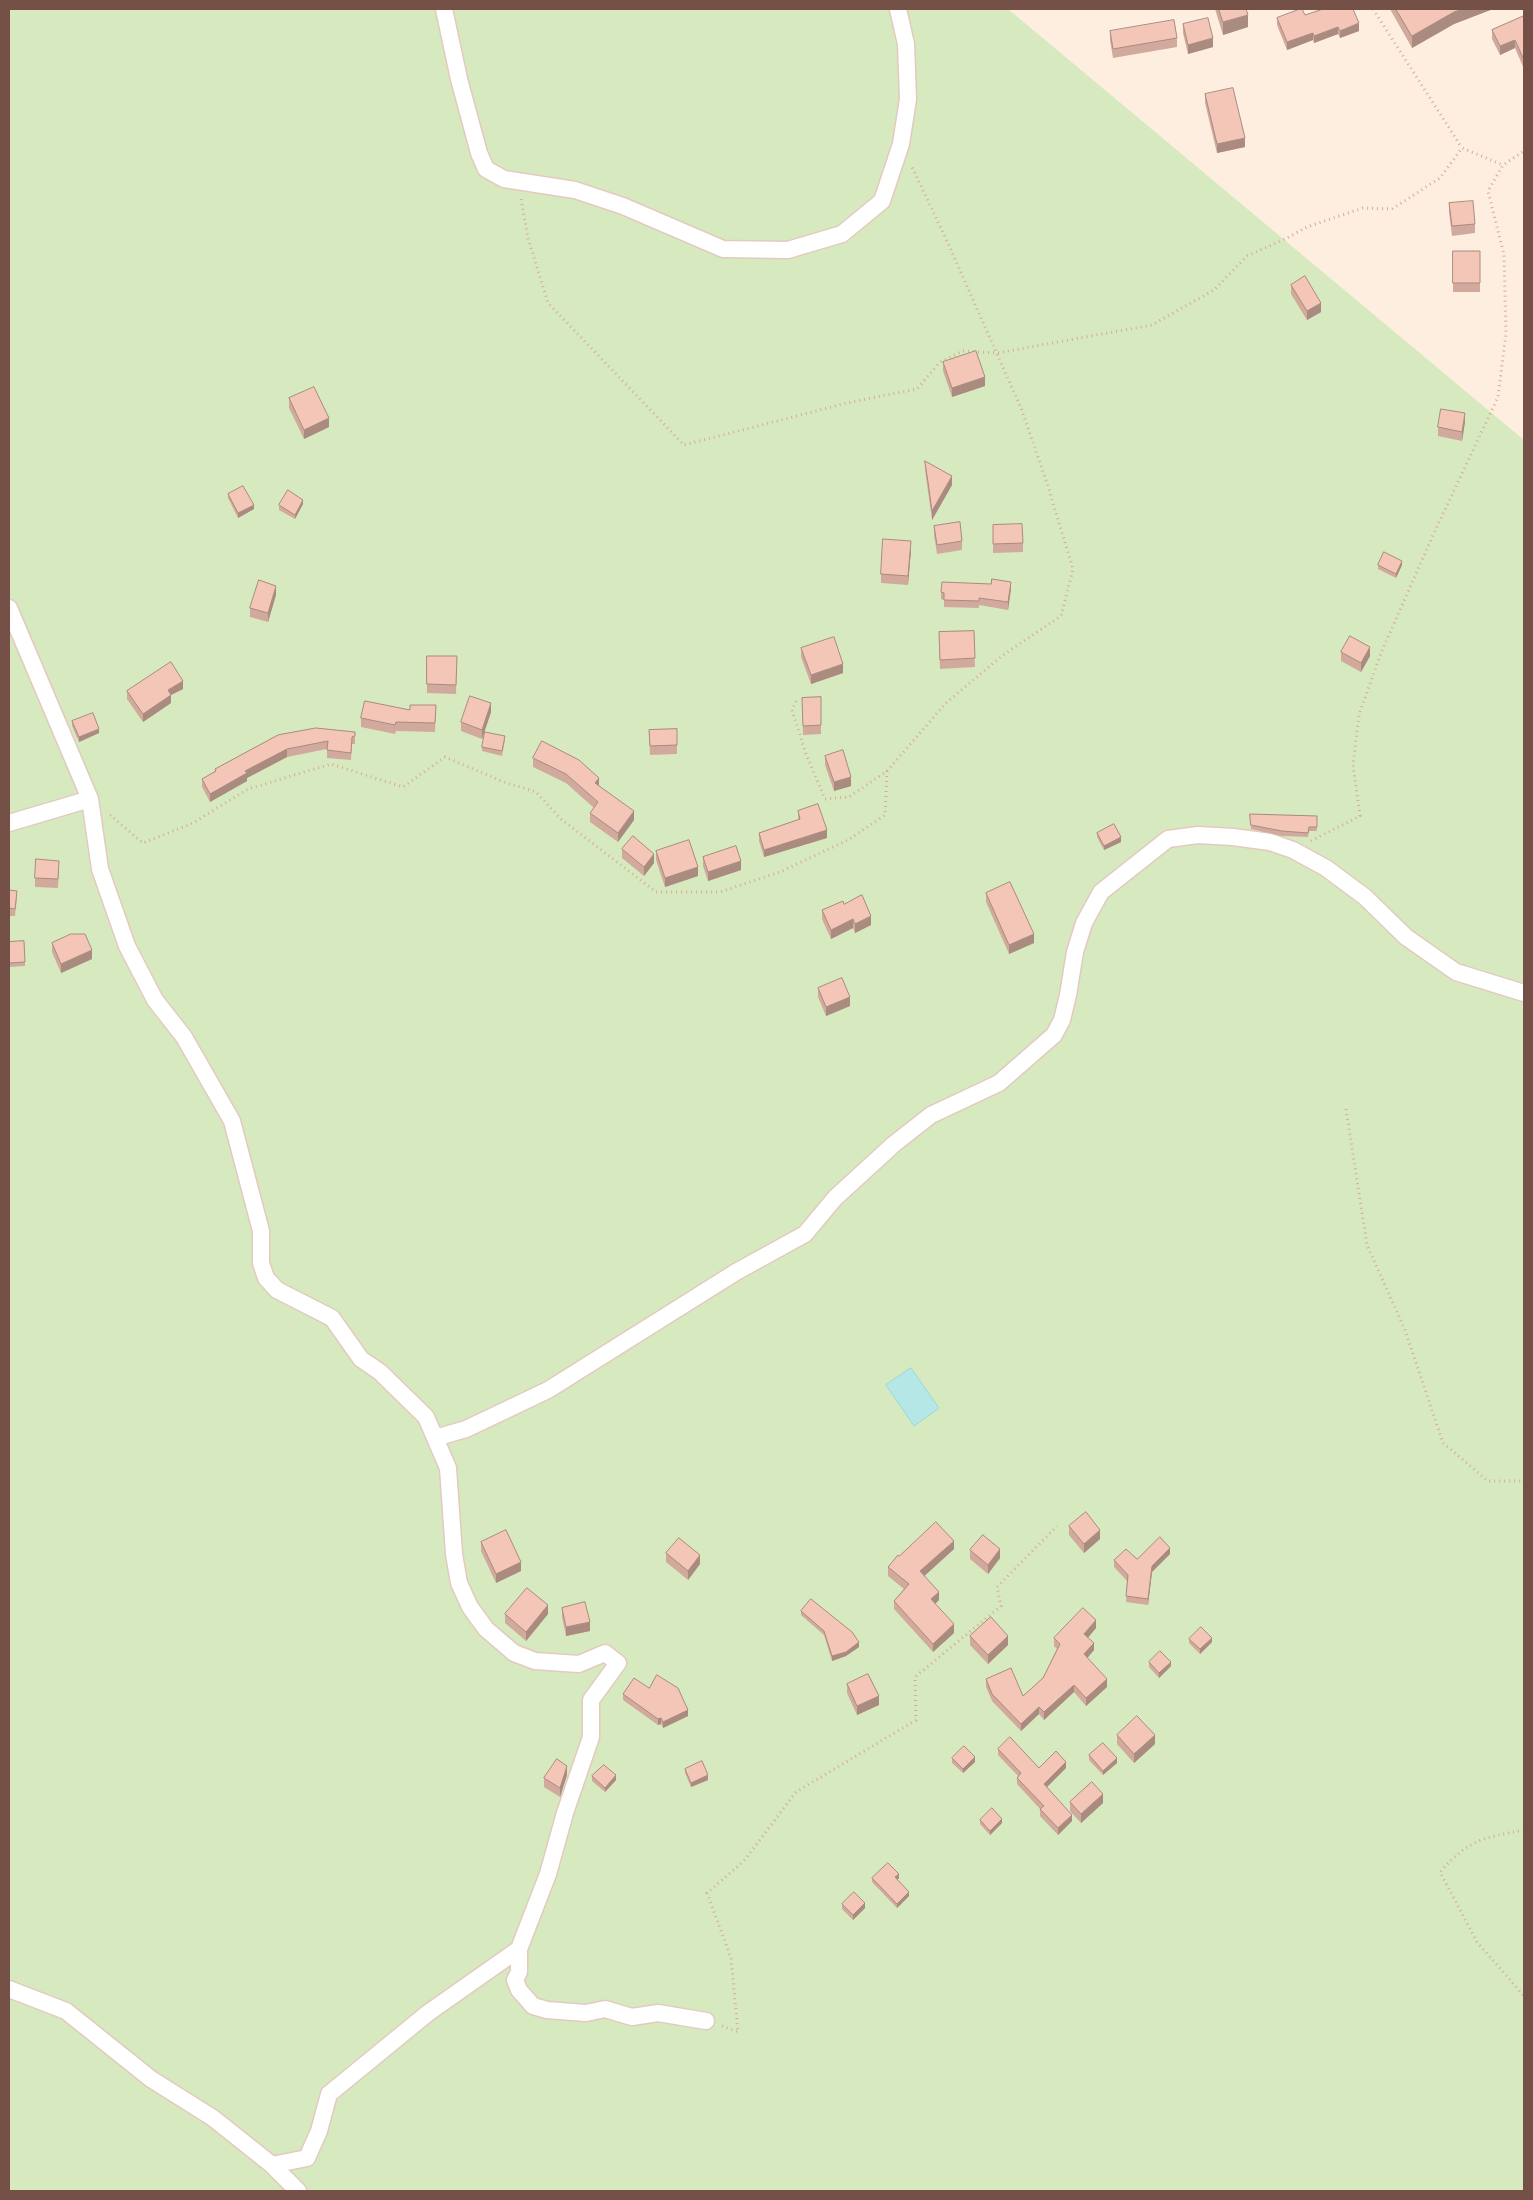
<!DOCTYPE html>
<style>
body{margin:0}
#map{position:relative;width:1533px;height:2200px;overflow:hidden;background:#fdeee0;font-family:Signika,sans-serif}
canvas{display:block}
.frame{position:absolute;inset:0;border:10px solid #745047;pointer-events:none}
</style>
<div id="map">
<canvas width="1533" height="2200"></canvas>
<div class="frame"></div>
</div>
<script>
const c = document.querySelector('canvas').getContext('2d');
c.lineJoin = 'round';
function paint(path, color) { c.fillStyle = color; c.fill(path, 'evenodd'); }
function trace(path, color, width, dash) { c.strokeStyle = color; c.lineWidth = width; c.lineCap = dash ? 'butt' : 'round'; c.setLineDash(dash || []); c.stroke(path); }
const green = new Path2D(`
 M9,9H1008L1524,440V2191H9Z`);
const water = new Path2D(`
 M911,1368L939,1408L914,1426L886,1385Z`);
const path = new Path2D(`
 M1373,9L1462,148
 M521,199L528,238L548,303L684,445L851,402L917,389L940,362L963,351L997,353L1152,325L1214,290L1247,256L1287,238L1307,227L1363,208L1392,209L1440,178L1462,148L1503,165
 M796,701L792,710L806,754L825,799L849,797L887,771L946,703L1003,655L1061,616L1073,569L1047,483L1021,408L947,241L912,167
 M110,815L143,843L193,823L248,789L331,764L403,787L445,757L504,782L536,792L561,819L656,892H720L780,872L848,840L885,815L887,771
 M1311,841L1360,816L1353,765L1359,715L1381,653L1434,533L1498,397L1506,333L1504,255L1488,191L1503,165L1524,151
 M1346,1109L1367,1245L1405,1330L1443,1443L1488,1481H1524
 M1524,1830C1483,1838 1469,1839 1440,1872L1477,1942L1524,1996
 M722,2026L738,2032L731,1958L707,1893L744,1861L796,1792L916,1720L915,1677L1001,1606L997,1587L1057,1526`);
const street = new Path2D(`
 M444,9L459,79L479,153L486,169L504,179L575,190L623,206L723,249L788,250L842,234L882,201L901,144L908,99L906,44L898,9
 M9,608L90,799L100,869L127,946L155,1000L184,1037L232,1121L261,1231V1263L266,1278L277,1290L332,1318L361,1359L380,1372L426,1417L448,1468L454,1554L459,1583L470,1607L486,1629L514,1653L535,1661L579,1664L605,1653L618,1663L591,1700V1737L565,1813L548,1874L519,1949L428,2013L329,2094L319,2131L307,2158L272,2165
 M9,823L90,799
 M435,1438L466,1429L548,1390L736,1272L805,1234L835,1198L894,1144L931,1115L999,1083L1054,1035L1062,1020L1068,995L1075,952L1084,923L1101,892L1168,839L1198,835L1233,837L1270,842L1293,850L1326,868L1365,897L1406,937L1456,972L1524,993
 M519,1949V1972L515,1980L519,1990L533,2006L547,2010L586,2013L605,2009L632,2017L658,2013L706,2021
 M9,1989L66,2011L151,2079L213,2118L272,2165L298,2191`);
const wall = new Path2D(`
 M1215,9H1246L1248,27L1223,35Z
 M1390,9H1493L1454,24L1412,48Z
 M1305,15L1359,31L1340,38L1338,34L1314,43L1313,40L1287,50L1277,25V18Z
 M1524,16V69L1515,48L1500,55L1492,39V30Z
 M1183,24L1213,47L1188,54L1183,33Z
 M1110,31L1177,38V47L1113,58L1110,40Z
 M1205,94L1245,147L1217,153L1205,103Z
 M1449,203L1475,224V233L1452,236L1449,212Z
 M1453,251H1480V292H1453Z
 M1291,285L1321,312L1307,320L1291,294Z
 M943,362L985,386L952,397L943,371Z
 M289,398L329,427L304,439L289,408Z
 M1465,422L1462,441L1438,436V427Z
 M925,461L952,485L932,520L925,470Z
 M228,494L254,509L238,518L228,498Z
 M303,504L295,519L279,510V505Z
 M993,525L1023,543V552L993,553Z
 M934,526L962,541V550L937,554L934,535Z
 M911,550L908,585L881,583V574Z
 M1378,565H1402L1396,578L1378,569Z
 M1011,589L1008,610L979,605V608L944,607V600L941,599V592Z
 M276,595L268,622L250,617V608Z
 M974,631L975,667L940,669L939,632Z
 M801,648L843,673L811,684L801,657Z
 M1341,652L1370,656L1361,672L1341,661Z
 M427,656H457L456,694L427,693Z
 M183,689L171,695V703L143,722L127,699V691Z
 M821,697V734L803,735L802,698Z
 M436,705L435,732L396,731L395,734L361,727V718Z
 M491,712L482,739L461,731V722Z
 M72,721L99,733L79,742L72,726Z
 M677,729V754L650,755L649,730Z
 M355,732V744H352L351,760L327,758V749L287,757L247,778V781L210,802L202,787V779L215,771V769L278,735Z
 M505,740L502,756L482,751V747Z
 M825,756L851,786L834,791L825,765Z
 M533,758L599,786L634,820L618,842L590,822V813L594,808L566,783L533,767Z
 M798,811L827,838L764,857L759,841V833L798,820Z
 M1250,814L1317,816V831H1309L1308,837L1282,836L1251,829Z
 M1097,833L1121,842L1104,850L1097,837Z
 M622,849L654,863L644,876L622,858Z
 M656,851L698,876L665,887L656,860Z
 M703,857L741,870L708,881L703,866Z
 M59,870L58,888L35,887V878Z
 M9,890L17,898L15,916H9Z
 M986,893L1034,943L1009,954L986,902Z
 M844,904L871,925L855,933L853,928L831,939L822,919V910Z
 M24,941L25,966L9,967V942Z
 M52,943L92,959L61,973L52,952Z
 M818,988L850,1006L826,1016L818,997Z
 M1069,1526L1100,1539L1084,1553L1069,1535Z
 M481,1542L521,1571L496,1583L481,1551Z
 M954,1549L924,1576L939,1600L935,1604L954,1633L933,1652L894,1609V1601L904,1589L888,1576V1567L899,1556Z
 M970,1550L1000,1558L988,1574L970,1559Z
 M666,1553L700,1564L688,1580L666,1562Z
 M1170,1554L1152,1572L1148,1605L1126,1602L1127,1581L1114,1567V1560L1137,1559Z
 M562,1608L590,1631L566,1636L562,1617Z
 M801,1611L859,1647L846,1656L832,1661L824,1635L801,1615Z
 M505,1614H548L526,1641L505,1623Z
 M1096,1628L1088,1638L1094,1650L1087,1658L1107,1687L1086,1706L1074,1692L1044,1720L1039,1714L1021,1731L992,1701L986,1687V1679L1023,1696L1043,1678L1057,1649L1054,1646V1638Z
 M970,1636L1008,1645L988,1664L970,1645Z
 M1189,1639L1212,1642L1200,1654L1189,1643Z
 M1149,1662L1171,1666L1159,1678L1149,1667Z
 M847,1684L879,1705L857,1715L847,1693Z
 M623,1694L688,1716L663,1728L661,1724L658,1725L623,1700Z
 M1117,1735L1155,1744L1134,1763L1117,1744Z
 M998,1749L1039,1768H1066L1047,1787L1072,1821L1058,1835L1040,1816V1809L1017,1784V1778L1018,1776L998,1755Z
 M1089,1755L1117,1763L1103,1775L1089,1760Z
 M952,1758L975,1762L963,1773L952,1763Z
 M685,1769L708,1780L691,1787L685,1773Z
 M567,1775L560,1797L544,1787V1778Z
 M592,1776L616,1780L605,1792L592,1781Z
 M1070,1802L1103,1803L1081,1823L1070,1811Z
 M980,1820L1002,1823L990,1835L980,1824Z
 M872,1878H899L897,1880L909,1896L897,1908L872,1882Z
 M842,1904L865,1908L853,1920L842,1909Z`);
const shadedWall = new Path2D(`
 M1463,9H1493L1454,24L1412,48V36L1454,12Z
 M1248,15V27L1223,35V22Z
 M1359,23V31L1340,38V31Z
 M1338,27V34L1314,43V36Z
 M1313,33V40L1287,50V42Z
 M1213,38V47L1188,54V45Z
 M1515,40V48L1500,55V46Z
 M1245,138V147L1217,153V144Z
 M1321,303V312L1307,320V311Z
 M985,377V386L952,397V388Z
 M1465,413V422L1462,441V432Z
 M329,418V427L304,439V430Z
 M952,476V485L932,520V511Z
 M303,500V504L295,519V515Z
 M254,505V509L238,518V513Z
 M911,541V550L908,585V576Z
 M1402,561V565L1396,578V574Z
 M1011,582V589L1008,610V602Z
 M276,586V595L268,622V613Z
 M1370,647V656L1361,672V663Z
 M843,664V673L811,684V675Z
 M183,681V689L171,695V703L143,722V714L168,690Z
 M491,703V712L482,739V730Z
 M99,729V733L79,742V737Z
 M287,749V757L247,778V781L210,802V794L245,771Z
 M851,777V786L834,791V782Z
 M599,778V787L595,783Z
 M634,811V820L618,842V833Z
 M827,830V838L764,857V850Z
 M1121,837V842L1104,850V846Z
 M654,854V863L644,876V867Z
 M741,861V870L708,881V872Z
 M698,867V876L665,887V878Z
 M871,916V925L855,933V924Z
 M853,919V928L831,939V930Z
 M1034,934V943L1009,954V945Z
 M92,950V959L61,973V964Z
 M850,997V1006L826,1016V1007Z
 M1100,1530V1539L1084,1553V1544Z
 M954,1541V1549L920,1580V1571Z
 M1170,1548V1554L1152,1572L1148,1605V1599L1152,1566Z
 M1000,1549V1558L988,1574V1565Z
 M700,1555V1564L688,1580V1571Z
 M521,1562V1571L496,1583V1574Z
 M939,1592V1600L931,1608V1599Z
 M548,1605V1614L526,1641V1632Z
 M1096,1620V1628L1084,1642V1634Z
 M590,1622V1631L566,1636V1627Z
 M954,1624V1633L933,1652V1644Z
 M1008,1636V1645L988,1664V1655Z
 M1212,1638V1642L1200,1654V1649Z
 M859,1642V1647L846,1656L832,1661V1656Z
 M1094,1643V1650L1084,1662V1654Z
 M1171,1662V1666L1159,1678V1673Z
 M1107,1679V1687L1086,1706V1698Z
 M1074,1685V1692L1044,1720V1712Z
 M879,1696V1705L857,1715V1706Z
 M1039,1707V1714L1021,1731V1724Z
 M688,1710V1716L663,1728V1722Z
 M661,1718V1724L658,1725V1719Z
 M1155,1735V1744L1134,1763V1754Z
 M975,1757V1762L963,1773V1769Z
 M1117,1758V1763L1103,1775V1771Z
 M1066,1762V1768L1044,1790V1784Z
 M567,1766V1775L560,1797V1788Z
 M616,1775V1780L605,1792V1788Z
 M708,1775V1780L691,1787V1783Z
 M1103,1794V1803L1081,1823V1814Z
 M1072,1815V1821L1058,1835V1828Z
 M1002,1819V1823L990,1835V1831Z
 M899,1874V1878L895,1882V1877Z
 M909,1892V1896L897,1908V1904Z
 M865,1903V1908L853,1920V1915Z`);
const building = new Path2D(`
 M1219,9H1246L1248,15L1223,22Z
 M1300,9H1302L1305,15L1323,9H1353L1359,23L1340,31L1338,27L1314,36L1313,33L1287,42L1277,18Z
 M1396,9H1463L1454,12L1412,36Z
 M1524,16V60L1515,40L1500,46L1492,30Z
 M1208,18L1213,38L1188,45L1183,24Z
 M1174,20L1177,38L1113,49L1110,31Z
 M1233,88L1245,138L1217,144L1205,94Z
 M1473,201L1475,224L1452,226L1449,203Z
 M1453,251H1480V283H1453Z
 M1305,276L1321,303L1307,311L1291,285Z
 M976,351L985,377L952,388L943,362Z
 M314,387L329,418L304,430L289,398Z
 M1441,409L1465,413L1462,432L1438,427Z
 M925,461L952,476L932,511L928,482Z
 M243,486L254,505L238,513L228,494Z
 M288,490L303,500L295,515L279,505Z
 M960,522L962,541L937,545L934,526Z
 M1022,524L1023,543L993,544V525Z
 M883,539L911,541L908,576L881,574Z
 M1384,552L1402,561L1396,574L1378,565Z
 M992,579L1011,582L1008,602L979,598V601L944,600V593L941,592L942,582L991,584Z
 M259,580L276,586L268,613L250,608Z
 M974,631L975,658L940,660L939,632Z
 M1350,636L1370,647L1361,663L1341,652Z
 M834,637L843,664L811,675L801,648Z
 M427,656H457L456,685L427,684Z
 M171,662L183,681L168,690L171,695L143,714L127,691Z
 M470,696L491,703L482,730L461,722Z
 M821,697V725L803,726L802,698Z
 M365,701L410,710V705H436L435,723L396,722L395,725L361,718Z
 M93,713L99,729L79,737L72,721Z
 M316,728L355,732V736L352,737L351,753L327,750L328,741L287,749L245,771L247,773L210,794L202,779L216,771L215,769L278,735Z
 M677,729V745L650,746L649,730Z
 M485,732L505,736L502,751L482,747Z
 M542,741L579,760L599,778L595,783L634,811L618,833L590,813L598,802L566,774L533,758Z
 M843,750L851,777L834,782L825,756Z
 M818,804L827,830L764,850L759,833L800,819L798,811Z
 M1250,814L1317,816V827H1309L1308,833L1282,831L1251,825Z
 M1114,824L1121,837L1104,846L1097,833Z
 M633,836L654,854L644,867L622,849Z
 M689,840L698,867L665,878L656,851Z
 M736,846L741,861L708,872L703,857Z
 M36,859L59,861L58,879L35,878Z
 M1010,882L1034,934L1009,945L986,893Z
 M9,890L17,891L15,909L9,908Z
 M862,895L871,916L855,924L853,919L831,930L822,910L843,901L844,904Z
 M71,934H85L92,950L61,964L52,943Z
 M24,941L25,962L9,963V942Z
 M842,978L850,997L826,1007L818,988Z
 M1086,1512L1100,1530L1084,1544L1069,1526Z
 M936,1522L954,1541L920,1571L939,1592L931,1599L954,1624L933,1644L894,1601L909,1584L888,1567L898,1555L899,1556Z
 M506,1530L521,1562L496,1574L481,1542Z
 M983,1535L1000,1549L988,1565L970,1550Z
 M1160,1537L1170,1548L1152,1566L1148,1599L1126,1596L1128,1575L1114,1560L1126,1549L1137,1559Z
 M679,1538L700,1555L688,1571L666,1553Z
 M527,1588L548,1605L526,1632L505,1614Z
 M811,1599L852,1632L859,1642L846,1652L832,1656L824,1631L801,1611Z
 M585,1602L590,1622L566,1627L562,1608Z
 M1083,1608L1096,1620L1084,1634L1094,1643L1084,1654L1107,1679L1086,1698L1074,1685L1044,1712L1039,1707L1021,1724L992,1694L986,1679L1011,1668L1023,1696L1043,1678L1060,1644L1054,1638Z
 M991,1617L1008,1636L988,1655L970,1636Z
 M1201,1627L1212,1638L1200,1649L1189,1639Z
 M1160,1651L1171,1662L1159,1673L1149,1662Z
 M868,1674L879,1696L857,1706L847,1684Z
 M657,1675L678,1688L688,1710L663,1722L661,1718L658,1719L623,1694L634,1678L649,1688Z
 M1137,1716L1155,1735L1134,1754L1117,1735Z
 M1010,1737L1039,1768L1056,1751L1066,1762L1044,1784L1072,1815L1058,1828L1040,1809L1044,1806L1017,1778L1021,1773L998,1749Z
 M1103,1743L1117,1758L1103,1771L1089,1755Z
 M964,1746L975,1757L963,1769L952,1758Z
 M557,1759L567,1766L560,1788L544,1778Z
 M702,1761L708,1775L691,1783L685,1769Z
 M604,1765L616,1775L605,1788L592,1776Z
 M1092,1782L1103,1794L1081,1814L1070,1802Z
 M992,1808L1002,1819L990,1831L980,1820Z
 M888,1863L899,1874L895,1877L909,1892L897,1904L872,1878Z
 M854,1892L865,1903L853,1915L842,1904Z`);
paint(green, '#d7eabf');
paint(water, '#b5e7e6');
trace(water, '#9bd8d9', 1);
trace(street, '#e3cabf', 19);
trace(path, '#d8a99b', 3, [1, 4]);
trace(street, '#fff', 16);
paint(wall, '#d1aa9d');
paint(shadedWall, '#aa8b80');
paint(building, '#f3c6b7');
trace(building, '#aa8b80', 1);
</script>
